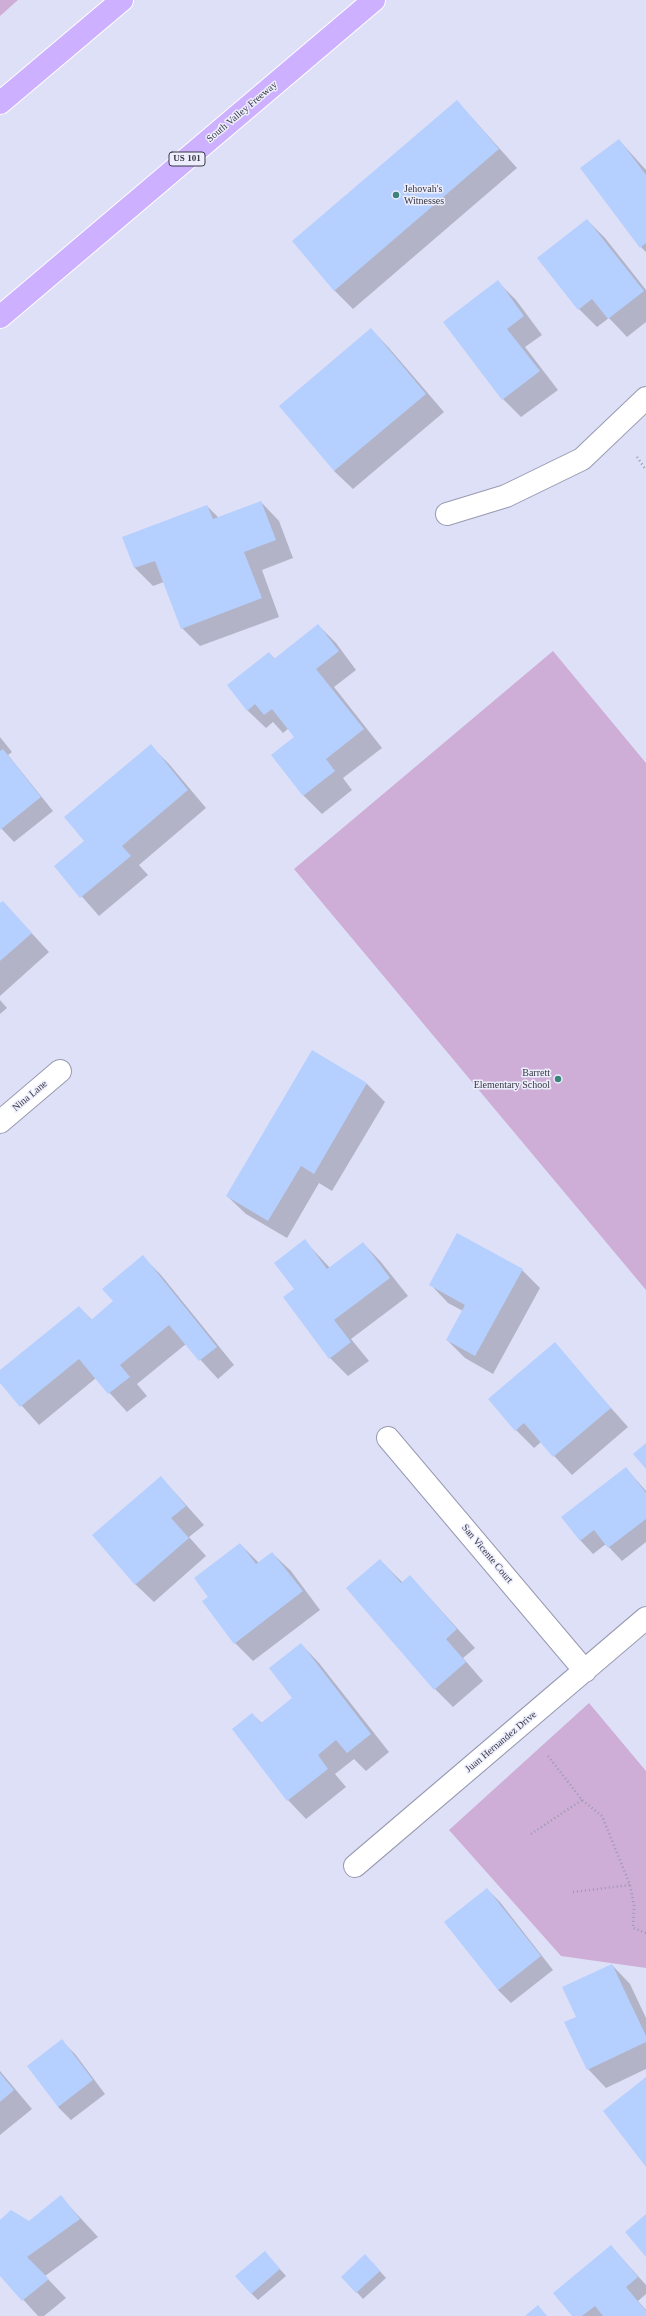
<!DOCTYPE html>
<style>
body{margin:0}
canvas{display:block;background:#dee0f8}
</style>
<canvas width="646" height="2316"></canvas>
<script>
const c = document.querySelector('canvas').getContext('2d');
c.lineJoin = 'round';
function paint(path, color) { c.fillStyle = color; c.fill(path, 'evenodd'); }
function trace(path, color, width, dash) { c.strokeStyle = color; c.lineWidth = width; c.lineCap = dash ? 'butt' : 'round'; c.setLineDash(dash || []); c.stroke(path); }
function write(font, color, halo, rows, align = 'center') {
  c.font = font + ' Georgia,serif'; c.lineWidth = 3; c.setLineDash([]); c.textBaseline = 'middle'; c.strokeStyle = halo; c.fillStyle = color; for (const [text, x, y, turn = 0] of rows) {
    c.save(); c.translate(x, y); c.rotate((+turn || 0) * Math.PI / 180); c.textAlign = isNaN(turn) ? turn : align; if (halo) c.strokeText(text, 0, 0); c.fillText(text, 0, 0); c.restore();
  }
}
const green = new Path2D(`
 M0,0H18L0,16Z
 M553,651L646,763V1290L294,869Z
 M589,1703L646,1771V1968L561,1956L449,1830Z`);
const shadow = new Path2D(`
 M457,101L517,168L353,309L334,290Z
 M619,140L646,170V252L641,247Z
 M587,220L605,238L646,290V322L627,337L609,318L597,327L579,309L539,258Z
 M498,282L516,300L542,335L525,347L558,390L521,417L503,399Z
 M371,329L389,348L444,412L353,489L334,471Z
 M261,502L279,521L293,558L262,570L279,617L200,646L182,628L164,582L153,586L135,568L124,537L207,506L219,518Z
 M318,625L336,643L356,670L334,687L382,748L343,778L352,790L322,814L304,796L273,755L296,737L289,728L283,733L273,722L266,728L247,710L269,653L275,659Z
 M0,737L12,752L8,755L53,811L14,842L0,827Z
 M151,746L169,764L206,808L139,865L148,875L99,916L55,866L85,841Z
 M3,902L49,952L0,996V905Z
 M0,1000L7,1008L0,1014Z
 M366,1083L385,1102L332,1191L319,1183L287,1238L246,1214L227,1196Z
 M305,1241L330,1268L363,1243L381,1262L408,1296L351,1339L369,1361L348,1376L330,1358L295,1289Z
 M143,1257L161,1275L234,1365L218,1379L186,1344L137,1384L147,1396L127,1412L96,1378L39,1425L0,1381V1372L79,1307L92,1320L114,1302Z
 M522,1270L540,1288L493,1374L465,1358L447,1340L463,1311L448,1303L430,1284Z
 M554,1344L628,1427L572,1475L541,1442L534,1448L516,1430Z
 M626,1468L646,1491V1542L622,1561L606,1544L593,1554L580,1540Z
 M161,1477L204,1525L189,1537L206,1556L154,1602L135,1584Z
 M240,1544L259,1563L272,1553L291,1571L320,1610L253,1661L235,1643L209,1597Z
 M380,1560L403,1583L410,1576L475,1648L463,1658L483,1681L453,1707L435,1689Z
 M301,1644L319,1663L389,1752L366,1771L354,1759L335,1774L346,1787L306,1819L288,1800L233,1729L252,1714L262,1723L294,1698Z
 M487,1889L500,1902L553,1970L511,2003L498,1990Z
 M612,1965L630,1984L646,2018V2069L606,2088L588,2069L578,2017Z
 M62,2041L75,2054L105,2094L71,2120L58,2107Z
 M0,2071L32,2109L0,2135Z
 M61,2197L98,2237L45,2276L66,2298L44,2316H38L0,2274V2221L30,2222Z
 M611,2246L646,2285V2294L638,2301L646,2310V2316H573Z
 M271,2259L286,2276L258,2300L251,2293Z
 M372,2262L386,2278L363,2299L343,2277Z`);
const building = new Path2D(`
 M457,100L499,149L334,291L292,241Z
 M619,139L646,175V243L640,248L580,168Z
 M587,219L644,291L608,319L592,299L578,310L537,258Z
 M498,280L524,316L507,329L540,371L502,400L443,322Z
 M371,328L426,394L334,471L279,406Z
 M261,501L276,540L244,552L262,598L181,629L155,561L134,568L122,537L207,505L213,519Z
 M318,624L339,651L316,669L364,729L326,759L335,771L303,796L271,755L294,737L272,709L264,715L255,704L247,711L227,685L269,652L274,659Z
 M151,744L188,790L122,846L131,856L80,898L54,866L84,841L64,817Z
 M3,749L41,797L0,830V751Z
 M3,901L32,933L0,961V903Z
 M312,1050L367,1083L314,1174L301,1166L268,1221L226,1196Z
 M457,1233L523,1269L475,1356L446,1340L465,1305L429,1285Z
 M305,1239L327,1269L363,1242L390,1278L334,1320L351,1342L329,1359L283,1297L294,1289L274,1263Z
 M143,1255L217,1347L199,1361L169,1325L120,1365L130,1377L108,1394L79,1359L20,1407L0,1383V1370L79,1306L91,1320L113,1301L102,1289Z
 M555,1342L611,1408L553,1457L524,1423L515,1431L488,1399Z
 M646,1443V1469L633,1454Z
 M626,1467L646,1493V1519L608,1548L594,1530L580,1541L561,1517Z
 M161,1476L186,1506L171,1518L189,1538L135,1585L92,1535Z
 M240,1543L256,1564L272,1552L303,1591L234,1644L202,1601L208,1597L194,1578Z
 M380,1559L401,1583L410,1575L457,1629L446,1639L466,1662L434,1690L346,1588Z
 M301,1643L371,1734L347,1753L336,1740L318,1755L328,1769L287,1801L232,1729L252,1713L261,1723L292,1698L269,1668Z
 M487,1888L541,1956L498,1990L444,1922Z
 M612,1964L646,2036V2042L587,2070L564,2022L576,2017L562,1987Z
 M62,2039L93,2080L58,2107L27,2066Z
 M0,2073L14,2090L0,2102Z
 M646,2077V2167L603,2111Z
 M61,2195L80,2219L27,2257L49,2279L22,2301L0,2276V2220L11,2210L29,2221Z
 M646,2214V2257L625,2232Z
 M611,2245L638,2277L626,2287L646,2311V2316H603L595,2306L582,2316H572L553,2293Z
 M265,2251L280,2269L251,2294L235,2276Z
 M365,2254L380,2271L356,2293L341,2277Z
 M538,2305L547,2316H525Z`);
const path = new Path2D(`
 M637,457L646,470
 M548,1756L582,1800L602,1816L630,1885L634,1905L633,1928L646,1933
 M531,1834L582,1800
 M573,1892L630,1885`);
const street = new Path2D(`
 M447,514L506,496L582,459L646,398
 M0,1122L60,1071
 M388,1438L585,1671
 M355,1866L646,1618`);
const highway = new Path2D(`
 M0,103L122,0
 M0,317L374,0`);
const markers = [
 [396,195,4,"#3d837c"],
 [558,1079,4,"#3d837c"]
];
const shields = [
 [187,159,36]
];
const shieldNames = [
 ["US 101",187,159]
];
const streetNames = [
 ["South Valley Freeway",242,112,-40],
 ["Nina Lane",30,1096,-40],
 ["San Vicente Court",487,1554,50],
 ["Juan Hernandez Drive",501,1742,-40]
];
const poiNames = [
 ["Jehovah's",404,189],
 ["Witnesses",404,201],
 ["Barrett",550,1073,"right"],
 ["Elementary School",550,1085,"right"]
];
paint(green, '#ceaed6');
paint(shadow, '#0003');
paint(building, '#b5cffe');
trace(street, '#989ab1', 24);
trace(highway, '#fff', 24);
trace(path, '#999aac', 2.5, [1, 3]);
trace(street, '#fff', 22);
trace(highway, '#cdb0ff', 22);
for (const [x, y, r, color] of markers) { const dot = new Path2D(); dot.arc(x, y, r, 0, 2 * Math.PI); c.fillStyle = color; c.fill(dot); trace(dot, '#edeefd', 1.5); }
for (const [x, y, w] of shields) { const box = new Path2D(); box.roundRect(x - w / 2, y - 7, w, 14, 3); c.fillStyle = '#edeefd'; c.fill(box); trace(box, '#383842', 1); }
write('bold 9px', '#383842', null, shieldNames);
write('10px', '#383842', '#edeefd', streetNames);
write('10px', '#383842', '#edeefd', poiNames, 'left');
</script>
